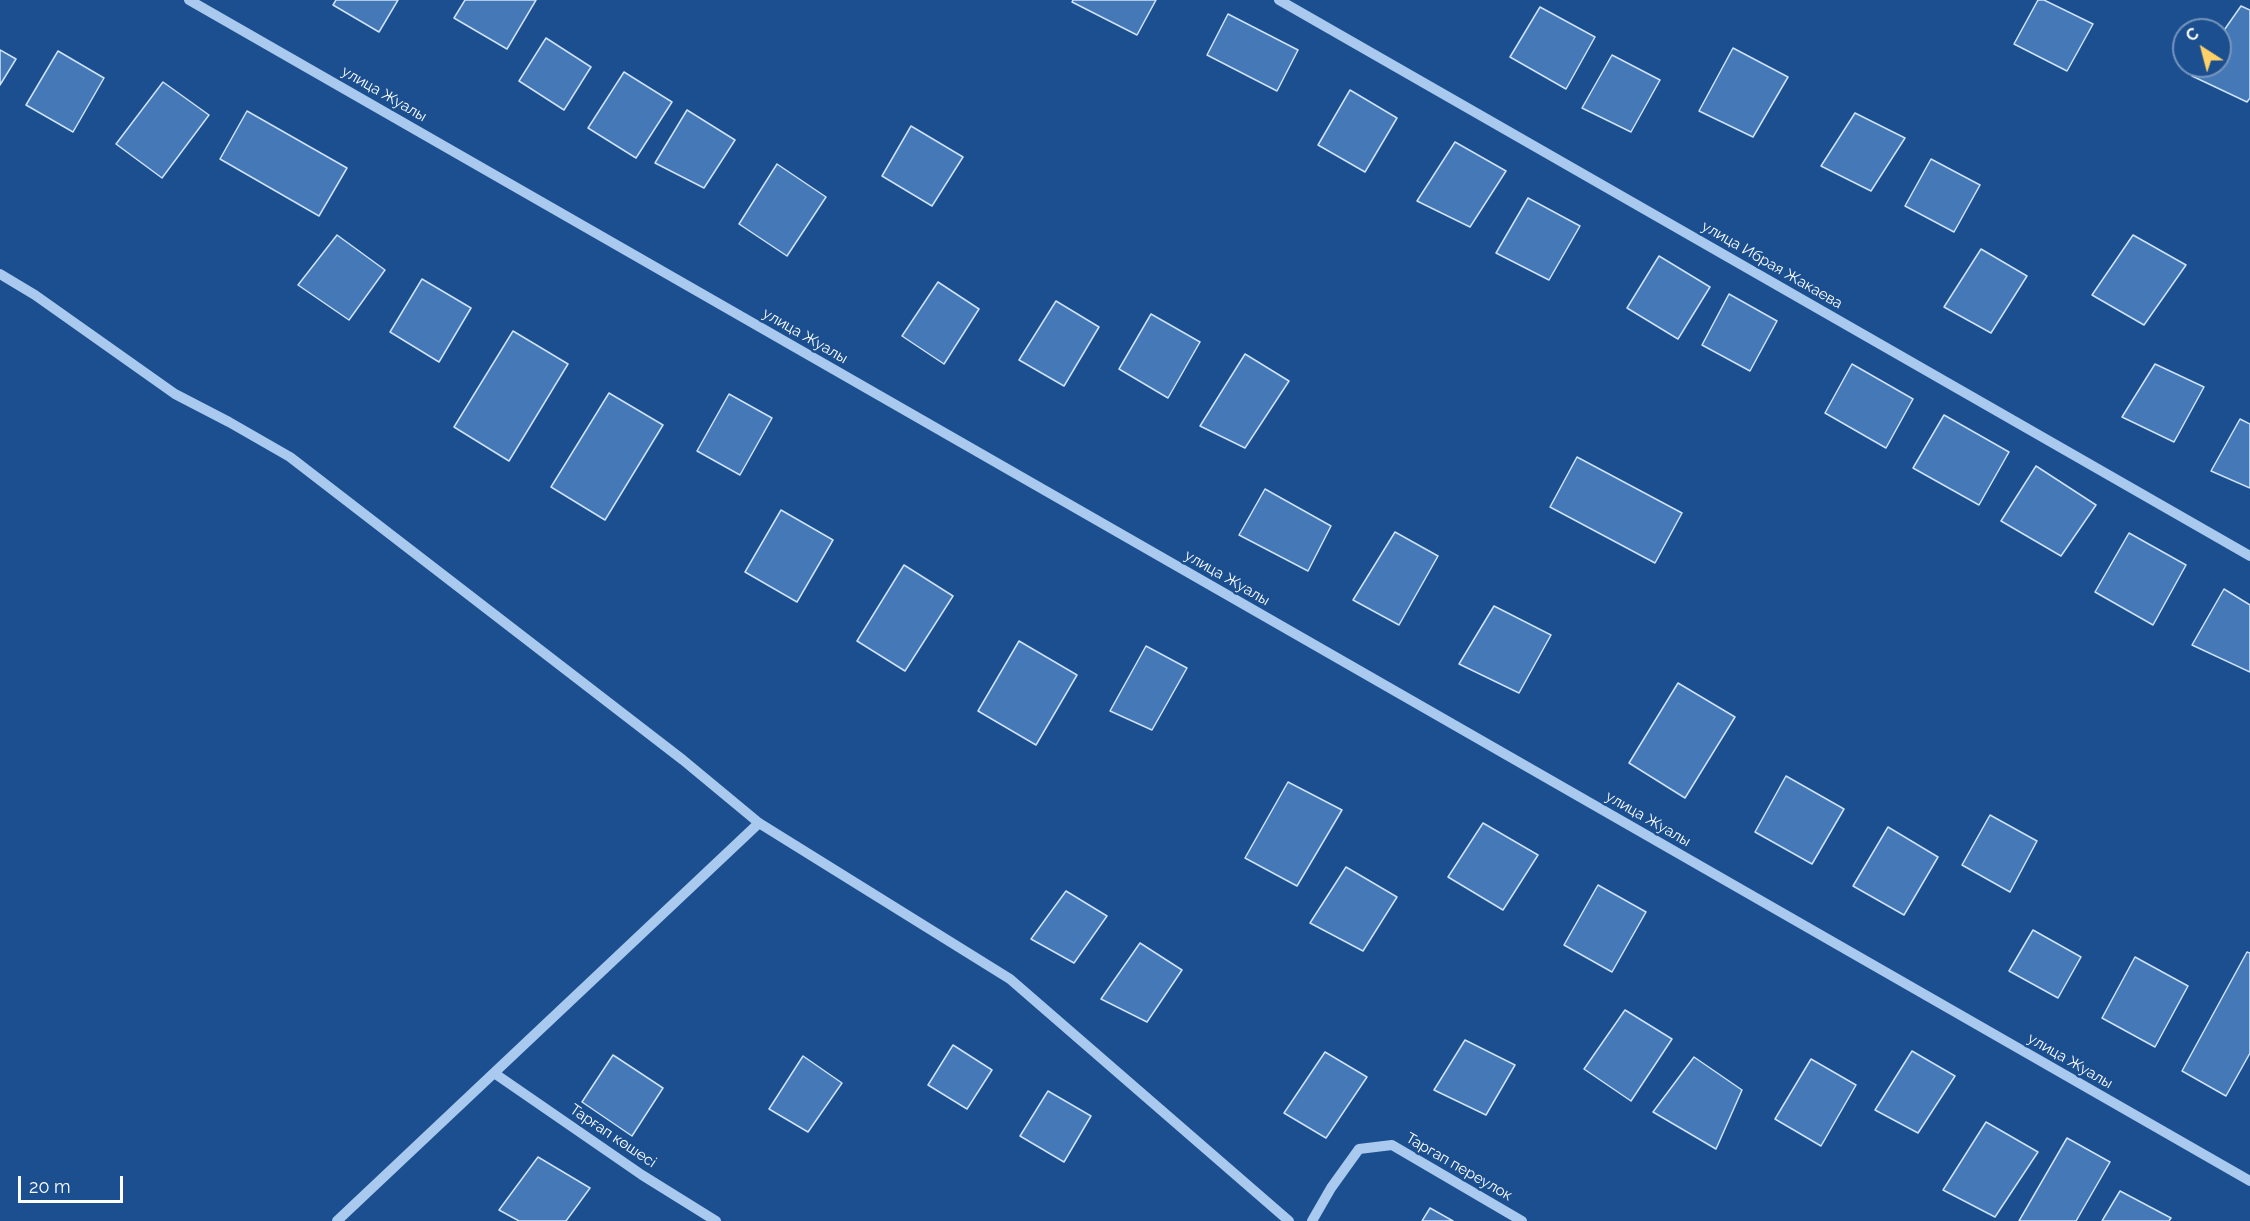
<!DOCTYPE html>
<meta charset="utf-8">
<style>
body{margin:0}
#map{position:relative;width:2250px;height:1221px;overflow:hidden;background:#1b4f8f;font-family:Raleway,sans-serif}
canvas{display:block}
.north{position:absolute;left:2172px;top:18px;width:60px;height:60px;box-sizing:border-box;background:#1b4f8f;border:2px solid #7695bc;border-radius:50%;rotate:324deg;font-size:16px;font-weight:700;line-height:24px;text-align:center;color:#fff}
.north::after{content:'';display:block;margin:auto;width:21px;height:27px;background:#ffd166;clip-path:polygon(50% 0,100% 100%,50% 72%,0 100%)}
.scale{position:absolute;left:18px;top:1176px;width:105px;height:27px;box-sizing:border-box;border:3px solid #fff;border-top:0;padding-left:8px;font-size:18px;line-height:21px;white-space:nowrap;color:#fff;-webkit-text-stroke:4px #1b4f8f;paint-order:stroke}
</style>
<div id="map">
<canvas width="2250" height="1221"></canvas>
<div class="north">С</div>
<div class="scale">20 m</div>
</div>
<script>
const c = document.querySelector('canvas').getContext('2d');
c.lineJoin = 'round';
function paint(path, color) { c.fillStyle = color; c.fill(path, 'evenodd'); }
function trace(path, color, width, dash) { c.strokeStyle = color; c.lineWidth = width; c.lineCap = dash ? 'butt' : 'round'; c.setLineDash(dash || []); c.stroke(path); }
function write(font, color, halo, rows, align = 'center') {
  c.font = font + ' Raleway,sans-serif'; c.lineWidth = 5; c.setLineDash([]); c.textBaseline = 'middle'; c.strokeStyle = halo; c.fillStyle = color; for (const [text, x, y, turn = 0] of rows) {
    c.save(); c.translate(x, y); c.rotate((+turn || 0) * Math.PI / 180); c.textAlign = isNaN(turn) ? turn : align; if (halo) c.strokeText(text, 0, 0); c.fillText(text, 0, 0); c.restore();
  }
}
const building = new Path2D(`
 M336,0H398L379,32L333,5Z
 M465,0H536L507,49L454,18Z
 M1073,0H1156L1137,35L1072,2Z
 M2038,0H2044L2093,24L2067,71L2014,44Z
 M2241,6L2250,10V98L2247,102L2192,76L2199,66H2220V36Z
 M1540,7L1595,37L1566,89L1510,57Z
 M1228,14L1298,50L1277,91L1207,55Z
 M546,38L591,67L564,110L519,81Z
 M1733,48L1788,77L1753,137L1699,111Z
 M0,50L16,59L0,85Z
 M58,51L104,78L73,132L26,105Z
 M1612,55L1660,80L1631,132L1582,108Z
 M624,72L672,102L636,158L588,128Z
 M163,82L209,115L162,178L116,144Z
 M1350,90L1397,118L1365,172L1318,145Z
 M687,110L735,140L704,188L655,163Z
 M247,111L347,168L319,216L220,159Z
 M1855,113L1905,138L1871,191L1821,166Z
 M911,126L963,157L932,206L882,176Z
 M1455,142L1506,171L1470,227L1417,201Z
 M1931,159L1980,185L1954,232L1905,206Z
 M777,164L826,197L787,256L739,224Z
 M1528,198L1580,226L1549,280L1496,253Z
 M337,235L385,270L349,320L298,285Z
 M2133,235L2186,265L2144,325L2092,295Z
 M1981,249L2027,276L1991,333L1944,307Z
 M1659,256L1710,287L1678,339L1627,308Z
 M422,279L471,308L439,362L390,332Z
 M938,282L979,309L944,364L902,336Z
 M1729,294L1777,321L1750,371L1702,345Z
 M1056,301L1099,327L1064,386L1019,360Z
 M1151,314L1200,342L1168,398L1119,369Z
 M513,331L568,364L509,461L454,427Z
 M1245,354L1289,381L1245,448L1200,426Z
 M1852,364L1913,399L1886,448L1825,413Z
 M2155,364L2204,387L2174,442L2122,417Z
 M609,393L663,425L605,520L551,487Z
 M729,394L772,418L740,475L697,451Z
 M1944,415L2009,452L1979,505L1913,468Z
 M2240,419L2250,424V488L2211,471Z
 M1577,457L1682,513L1655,563L1550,507Z
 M2036,466L2096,505L2061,556L2001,521Z
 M1265,489L1331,526L1308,571L1239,535Z
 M781,510L833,540L797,602L745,572Z
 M1395,532L1438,556L1399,625L1353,600Z
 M2129,533L2186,565L2153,625L2095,592Z
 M904,565L953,596L905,671L857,641Z
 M2224,589L2250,605V672L2192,645Z
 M1494,606L1551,635L1519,693L1459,664Z
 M1019,641L1077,675L1036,745L978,711Z
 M1146,646L1187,668L1152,730L1110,711Z
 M1678,683L1735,717L1685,798L1629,763Z
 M1786,776L1844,809L1812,864L1755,832Z
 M1288,782L1342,810L1297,886L1245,858Z
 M1990,815L2037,841L2010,892L1962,865Z
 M1483,823L1538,855L1503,910L1448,877Z
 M1888,827L1938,857L1904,915L1853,886Z
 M1346,867L1397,897L1363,951L1310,923Z
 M1598,885L1646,912L1612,972L1564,945Z
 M1066,891L1107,916L1074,963L1031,939Z
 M2033,930L2081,957L2058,998L2009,971Z
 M1140,943L1182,970L1147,1022L1101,999Z
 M2247,952L2250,953V1053L2226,1096L2182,1071Z
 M2135,957L2188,986L2155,1047L2102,1018Z
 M1625,1010L1672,1039L1631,1101L1584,1069Z
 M1465,1040L1515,1065L1486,1115L1434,1090Z
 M953,1045L992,1070L967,1109L928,1085Z
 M1912,1051L1955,1076L1918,1133L1875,1110Z
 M1325,1052L1367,1077L1326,1138L1284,1113Z
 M613,1055L663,1088L632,1136L582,1102Z
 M803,1056L842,1083L808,1132L769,1109Z
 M1694,1057L1742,1090L1716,1149L1653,1112Z
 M1811,1059L1856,1085L1821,1146L1775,1119Z
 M1048,1091L1091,1116L1064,1162L1020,1136Z
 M1986,1122L2038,1152L1995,1217L1943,1190Z
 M2067,1138L2110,1162L2076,1221H2019Z
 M538,1157L590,1188L566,1221H519L499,1210Z
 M2120,1191L2171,1218L2169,1221H2102Z
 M1430,1208L1453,1221H1422Z`);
const minor = new Path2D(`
 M189,0L2250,1181
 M1279,0L2250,556
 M0,274L35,295L175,394L229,422L290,457L683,760L759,823L1010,979L1289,1221
 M494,1073L642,1175L716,1221
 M337,1221L759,823
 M1312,1221L1331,1188L1359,1149L1392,1145L1522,1221`);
const streetNames = [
 ["улица Жуалы",384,94,30],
 ["улица Ибрая Жакаева",1772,265,30],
 ["улица Жуалы",805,336,30],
 ["улица Жуалы",1227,578,30],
 ["улица Жуалы",1648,819,30],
 ["улица Жуалы",2070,1061,30],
 ["Тарғап көшесі",613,1136,34],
 ["Таргап переулок",1459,1167,30]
];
paint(building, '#4478b7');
trace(building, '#cfe3fa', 1.5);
trace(minor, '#a9c9ee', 10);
write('15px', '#fff', '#1b4f8f', streetNames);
</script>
